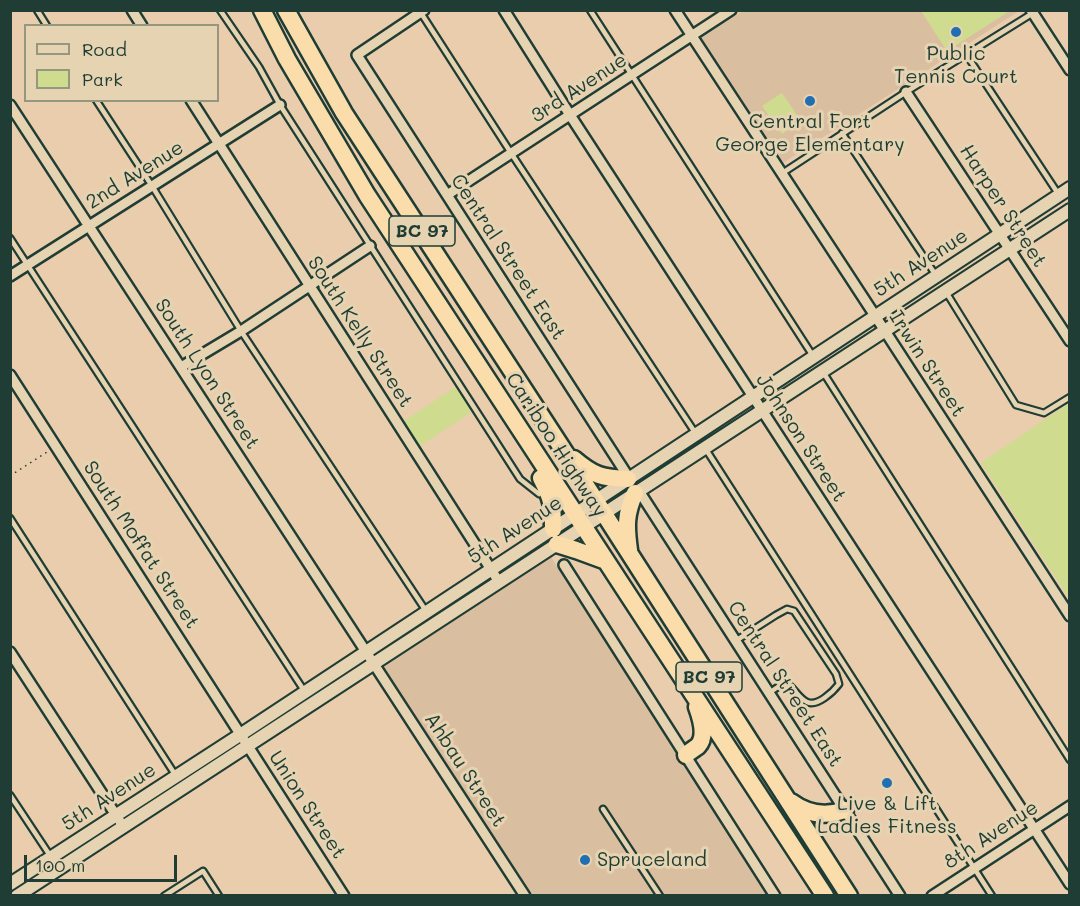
<!DOCTYPE html>
<style>
body{margin:0}
#map{position:relative;width:1080px;height:906px;overflow:hidden;background:#e9cdac;font-family:Mali,sans-serif}
canvas{display:block}
.frame{position:absolute;inset:0;border:12px solid #1f3d34;pointer-events:none}
.legend{position:absolute;left:24px;top:24px;width:195px;height:78px;box-sizing:border-box;background:#e6d3b1;border:2px solid #96977f;margin:0;padding:8px 10px;list-style:none;font-size:18px;color:#1f3d34}
.legend li{display:flex;align-items:center;gap:12px;height:30px}
.legend b{width:30px;border:2px solid #96977f}
.scale{position:absolute;left:24px;top:855px;width:153px;height:27px;box-sizing:border-box;border:3px solid #1f3d34;border-top:0;padding-left:8px;font-size:18px;line-height:21px;white-space:nowrap;color:#1f3d34;-webkit-text-stroke:4px #e6d3b1;paint-order:stroke}
</style>
<div id="map">
<canvas width="1080" height="906"></canvas>
<div class="frame"></div>
<ul class="legend">
<li><b style="height:8px;background:#e6d3b1"></b>Road</li>
<li><b style="height:16px;background:#cfdc8f"></b>Park</li>
</ul>
<div class="scale">100 m</div>
</div>
<script>
const c = document.querySelector('canvas').getContext('2d');
c.lineJoin = 'round';
function paint(path, color) { c.fillStyle = color; c.fill(path, 'evenodd'); }
function trace(path, color, width, dash) { c.strokeStyle = color; c.lineWidth = width; c.lineCap = dash ? 'butt' : 'round'; c.setLineDash(dash || []); c.stroke(path); }
function write(font, color, halo, rows, align = 'center') {
  c.font = font + ' Mali,sans-serif'; c.lineWidth = 6; c.setLineDash([]); c.textBaseline = 'middle'; c.strokeStyle = halo; c.fillStyle = color; for (const [text, x, y, turn = 0] of rows) {
    c.save(); c.translate(x, y); c.rotate((+turn || 0) * Math.PI / 180); c.textAlign = isNaN(turn) ? turn : align; if (halo) c.strokeText(text, 0, 0); c.fillText(text, 0, 0); c.restore();
  }
}
const built = new Path2D(`
 M743,11H1019L783,163L700,38Z
 M551,557L768,895H533L382,666Z`);
const green = new Path2D(`
 M1007,10L1008,12L947,51L921,11Z
 M782,93L801,121L782,134L762,106Z
 M457,386L473,411L417,448L401,423Z
 M1069,403V598L981,463Z`);
const path = new Path2D(`
 M10,476L47,452`);
const lane = new Path2D(`
 M37,10L47,26
 M220,10L259,67L280,105L520,479L539,494
 M590,10L813,356
 M421,13L511,153L696,434
 M966,54L1059,195
 M96,100L152,186L241,331L426,611
 M842,133L935,274
 M781,174L906,92L1033,13
 M10,238L305,692
 M946,292L1016,405L1044,413L1070,397
 M823,372L1070,760
 M705,448L992,896
 M10,518L176,776
 M737,640L776,615L787,609L794,611L836,674L839,684C833,692 817,707 807,702C798,698 794,687 785,682L769,693
 M10,795L51,857
 M603,809L660,896
 M164,896L203,871L219,896`);
const street = new Path2D(`
 M132,10L142,26
 M424,10L357,55L629,478
 M504,10L570,115L1070,884
 M675,10L885,331L1070,616
 M1031,10L1070,70
 M906,92L1070,341
 M191,100L499,582
 M10,105L525,896
 M447,195L731,10
 M10,276L280,105
 M181,367L241,331L370,246
 M10,375L344,896
 M639,491L900,896
 M564,565L775,896
 M10,652L123,826
 M932,896L1070,806`);
const secondary = new Path2D(`
 M10,884L240,735L1070,188
 M17,896L1070,210`);
const highway = new Path2D(`
 M262,10L287,59L367,195L825,896
 M286,10L344,113L562,448L849,896
 M574,459C594,476 602,478 628,479
 M541,478C552,499 553,505 553,529
 M557,544L576,550L606,561
 M629,550C626,528 625,514 635,493
 M686,755C689,752 694,749 698,746C707,736 701,718 697,707
 M791,802C807,814 825,817 845,810`);
const markers = [
 [956,32,6,"#1f6fb2"],
 [810,101,6,"#1f6fb2"],
 [887,783,6,"#1f6fb2"],
 [585,860,6,"#1f6fb2"]
];
const shields = [
 [422,231,66],
 [709,677,66]
];
const shieldNames = [
 ["BC 97",422,231],
 ["BC 97",709,677]
];
const poiNames = [
 ["Public",956,54],
 ["Tennis Court",956,77],
 ["Central Fort",810,122],
 ["George Elementary",810,145],
 ["Live & Lift",887,804],
 ["Ladies Fitness",887,827],
 ["Spruceland",597,860,"left"]
];
const streetNames = [
 ["3rd Avenue",579,88,-33],
 ["2nd Avenue",135,175,-32],
 ["Harper Street",1003,206,57],
 ["Central Street East",508,257,57],
 ["5th Avenue",921,263,-33],
 ["South Kelly Street",360,332,57],
 ["Irwin Street",927,364,57],
 ["South Lyon Street",207,374,57],
 ["Johnson Street",801,438,57],
 ["Cariboo Highway",556,445,57],
 ["5th Avenue",515,530,-33],
 ["South Moffat Street",141,545,57],
 ["Central Street East",785,684,57],
 ["Ahbau Street",465,770,57],
 ["5th Avenue",109,797,-33],
 ["Union Street",307,805,57],
 ["8th Avenue",991,835,-33]
];
paint(built, '#dabea0');
paint(green, '#cfdc8f');
trace(lane, '#1f3d34', 9);
trace(street, '#1f3d34', 14);
trace(secondary, '#1f3d34', 16);
trace(highway, '#1f3d34', 21);
trace(path, '#1f3d34', 1.5, [1.5, 4.5]);
trace(lane, '#e6d3b1', 4.5);
trace(street, '#e6d3b1', 9);
trace(secondary, '#e6d3b1', 12);
trace(highway, '#faddab', 16);
for (const [x, y, r, color] of markers) { const dot = new Path2D(); dot.arc(x, y, r, 0, 2 * Math.PI); c.fillStyle = color; c.fill(dot); trace(dot, '#e6d3b1', 2); }
for (const [x, y, w] of shields) { const box = new Path2D(); box.roundRect(x - w / 2, y - 15, w, 30, 4.5); c.fillStyle = '#e6d3b1'; c.fill(box); trace(box, '#1f3d34', 1.5); }
write('bold 18px', '#1f3d34', null, shieldNames);
write('20px', '#1f3d34', '#e6d3b1', poiNames);
write('20px', '#1f3d34', '#e6d3b1', streetNames);
</script>
